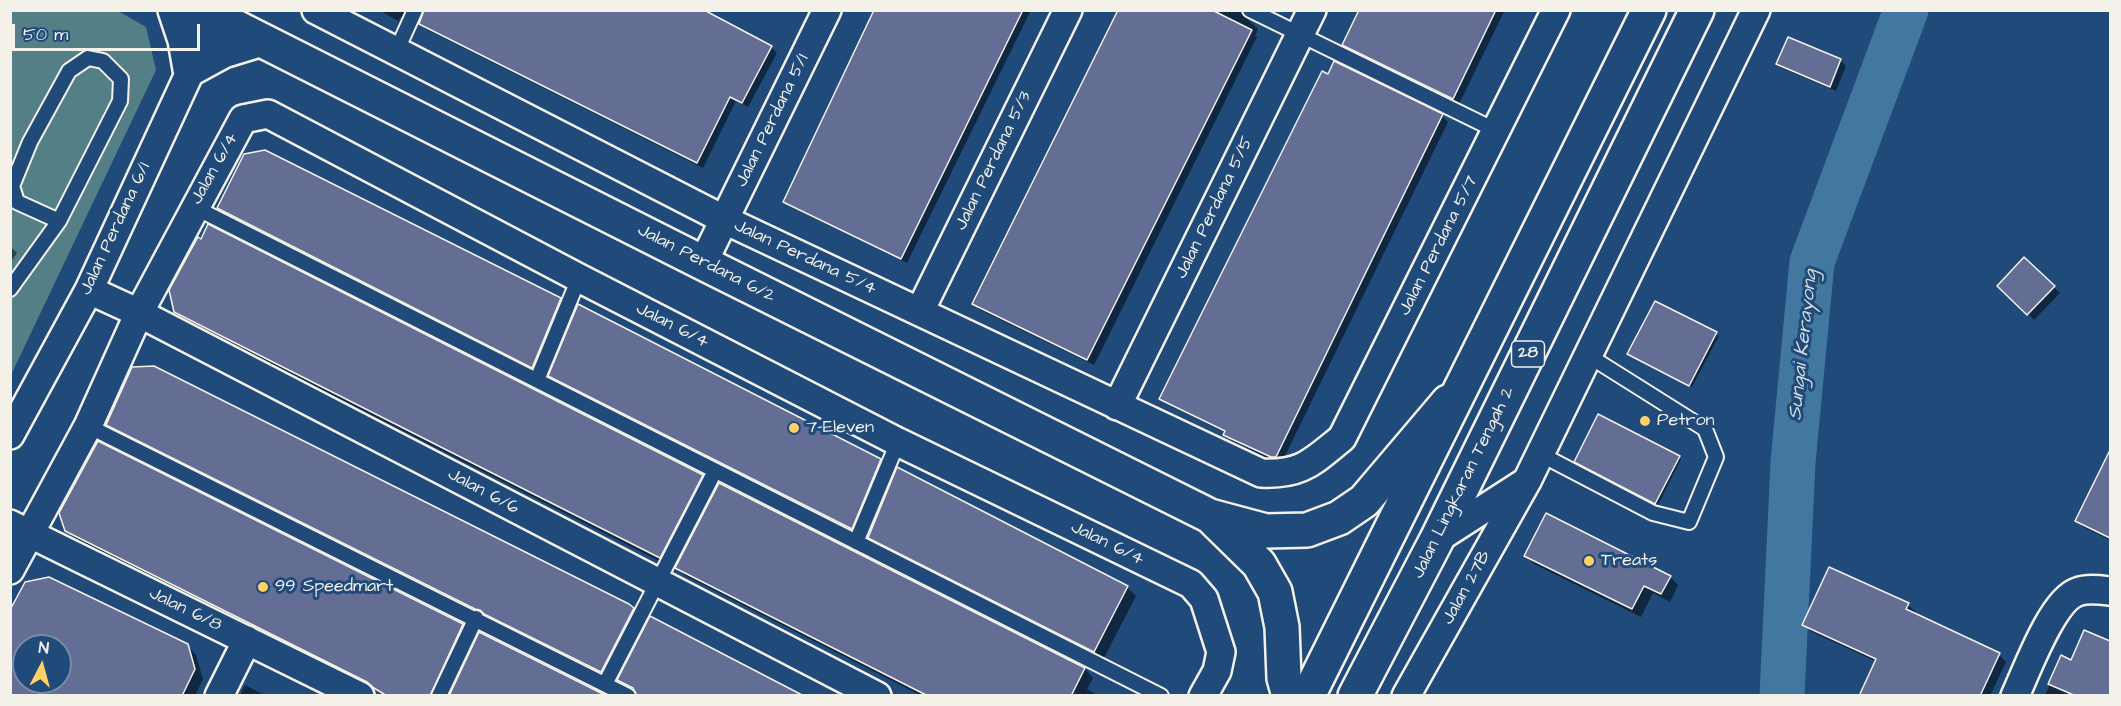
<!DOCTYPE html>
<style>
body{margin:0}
#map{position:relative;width:2121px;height:706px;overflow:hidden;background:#1f4a7a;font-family:"Architects Daughter",sans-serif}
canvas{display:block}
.frame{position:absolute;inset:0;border:12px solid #f4f1e8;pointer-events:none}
.north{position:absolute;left:12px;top:634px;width:60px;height:60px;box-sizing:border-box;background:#1f4a7a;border:2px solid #748da6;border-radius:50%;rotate:6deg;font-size:16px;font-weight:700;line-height:24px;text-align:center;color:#f4f1e8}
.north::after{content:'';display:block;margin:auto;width:21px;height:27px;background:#ffd166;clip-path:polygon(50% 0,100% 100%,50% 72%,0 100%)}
.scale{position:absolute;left:12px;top:24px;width:188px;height:27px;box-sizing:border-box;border:3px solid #f4f1e8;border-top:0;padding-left:8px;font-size:18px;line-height:21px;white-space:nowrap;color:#f4f1e8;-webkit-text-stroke:4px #1f4a7a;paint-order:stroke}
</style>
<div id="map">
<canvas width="2121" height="706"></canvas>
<div class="frame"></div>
<div class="north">N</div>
<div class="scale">50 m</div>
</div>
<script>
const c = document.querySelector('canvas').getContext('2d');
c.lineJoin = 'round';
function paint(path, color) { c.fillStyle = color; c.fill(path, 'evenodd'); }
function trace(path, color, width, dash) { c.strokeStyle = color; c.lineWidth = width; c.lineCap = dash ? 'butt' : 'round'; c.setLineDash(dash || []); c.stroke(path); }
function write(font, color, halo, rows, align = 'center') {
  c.font = font + ' "Architects Daughter",sans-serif'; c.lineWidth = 6; c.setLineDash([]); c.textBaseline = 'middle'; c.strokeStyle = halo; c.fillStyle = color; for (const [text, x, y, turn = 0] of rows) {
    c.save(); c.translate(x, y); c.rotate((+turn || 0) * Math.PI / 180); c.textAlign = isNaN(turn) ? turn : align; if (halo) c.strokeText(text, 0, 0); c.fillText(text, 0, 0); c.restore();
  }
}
const green = new Path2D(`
 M11,11H118L146,27L156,70L11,375Z`);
const shadow = new Path2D(`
 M379,10H414L409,21L401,17L398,21Z
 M876,10H1031L907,263L791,207L785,201Z
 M1120,10H1250L1247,13L1248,20L1258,29L1255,36L1257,37L1094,365L980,310L974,304Z
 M1361,10H1505L1459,104L1350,51L1344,45Z
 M420,23L771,47L777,53L748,107L736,101L703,168L426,29Z
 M1840,60L1846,66L1836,91L1784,69L1778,64Z
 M1442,116L1448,122L1282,462L1278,463L1231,440L1226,433L1167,404L1161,398Z
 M218,208L560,300L569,308L541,376L227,217Z
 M10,246L17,253L10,263Z
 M2024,259L2060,293L2034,320L1999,286Z
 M176,311L702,476L711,485L669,566L185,320Z
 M1716,334L1719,336L1692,387L1629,354Z
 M550,376L880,461L889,470L861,537L559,385Z
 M108,425L633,609L642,618L610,680L494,622L491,618H485L116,433Z
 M1679,457L1681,459L1658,505L1578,464Z
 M2102,470L2110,474V540L2083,527L2077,521Z
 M720,485L1085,669L1093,678L1087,689L1099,696H922L686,576L677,568Z
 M66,530L462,625L471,634L442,696H383L378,690L76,539Z
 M869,537L1127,587L1136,596L1103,660L878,546Z
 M1526,555L1670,577L1678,585L1670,602L1653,593L1641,617L1534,564Z
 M1908,605L1916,612L1915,615L1999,655L2006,662L1990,696H1861L1877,662L1812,632L1804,625Z
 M10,614L187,645L196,655L203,679L195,696H10ZM24,646H60V682H24Z
 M2085,632L2110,643V696H2045L2061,657L2072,662Z
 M619,680L801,696L638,695L628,689Z
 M245,685L266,696H240Z`);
const river = new Path2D(`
 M1782,696L1793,462L1812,262L1906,10`);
const building = new Path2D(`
 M424,10H704L772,46L742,103L730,97L697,163L419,24Z
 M874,10H1023L901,259L783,202Z
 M1118,10H1212L1252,30L1087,360L972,304Z
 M1359,10H1496L1453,99L1342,45Z
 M1788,37L1841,59L1830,87L1776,64Z
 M1334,61L1443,114L1276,457H1271L1223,435L1225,431L1159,399L1322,71L1328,74Z
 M265,150L561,298L532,368L217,208L244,154Z
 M208,224L703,475L660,558L174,312L169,290L198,237L201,239Z
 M2024,257L2055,286L2027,315L1997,286Z
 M1655,301L1717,332L1689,386L1627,354Z
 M578,304L881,459L852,529L548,376Z
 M154,366L629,604L634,608L601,672L484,614L480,610L475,609L106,425L132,367Z
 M1598,414L1680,456L1655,504L1574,462Z
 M98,441L463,624L430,696H387L374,688L367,682L65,531L59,513Z
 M2110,450V538L2075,521Z
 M897,467L1128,586L1094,652L868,538Z
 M719,483L1085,668L1071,696H928L675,568Z
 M1546,513L1671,576L1661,594L1644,586L1632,609L1524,556Z
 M1829,567L1909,603L1906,609L2000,653L1980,696H1859L1876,659L1802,625Z
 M49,577L188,644L195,669L182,696H10V610L25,582ZM24,646H60V682H24Z
 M650,616L804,696H637L633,688L617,680Z
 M2084,630L2110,641V696H2076L2048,684L2061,655L2071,660Z
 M479,632L607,696H449Z`);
const service = new Path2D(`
 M1250,10L1497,131
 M396,52L415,10
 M194,207L1161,696
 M10,289L59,221L120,101L121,79L103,61L88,58L69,71L30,142L12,186L17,202L59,221
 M537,380L579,278
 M88,426L628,696
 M1540,454L1653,513L1689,522L1716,457L1705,429L1589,356
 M856,542L898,442
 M605,684L715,471
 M439,696L476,618`);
const minor = new Path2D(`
 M316,10L725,220L1261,473C1302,475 1312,462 1342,438L1556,10
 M703,263L827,10
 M89,290L139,313L877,696
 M920,311L1068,10
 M1117,406L1312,10
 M10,435L89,290L215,18
 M10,524L360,696
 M1437,539L1524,483
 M10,570L88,426L139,313L243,119L268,114L579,278L898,442L1191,584L1204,599L1221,652L1217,671L1203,696
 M219,696L247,640
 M1406,696L1527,481L1756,10
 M2015,696C2027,670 2052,601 2077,592C2087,588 2101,590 2110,591`);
const tertiary = new Path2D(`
 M175,10L185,40L190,69L223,51L259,40
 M202,10L703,263L1210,516L1266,531L1307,530L1339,518L1364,501L1448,402
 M1210,516L1259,564L1275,592L1282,627L1284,678L1289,696`);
const trunk = new Path2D(`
 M1308,696L1649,10
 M1355,696L1437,539L1697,10`);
const markers = [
 [1645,421,6,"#ffd166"],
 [794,428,6,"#ffd166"],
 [1589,561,6,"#ffd166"],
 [263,587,6,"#ffd166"]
];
const shields = [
 [1528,354,33]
];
const shieldNames = [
 ["28",1528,354]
];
const streetNames = [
 ["Jalan Perdana 5/1",773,121,-64],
 ["Jalan Perdana 5/3",994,161,-64],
 ["Jalan 6/4",215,169,-61],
 ["Jalan Perdana 5/5",1215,208,-64],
 ["Jalan Perdana 6/1",116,229,-65],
 ["Jalan Perdana 5/7",1439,246,-63],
 ["Jalan Perdana 5/4",805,258,25],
 ["Jalan Perdana 6/2",706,264,27],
 ["Jalan 6/4",672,326,27],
 ["Jalan Lingkaran Tengah 2",1464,483,-64],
 ["Jalan 6/6",483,492,28],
 ["Jalan 6/4",1107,544,26],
 ["Jalan 27B",1467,588,-61],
 ["Jalan 6/8",185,610,26]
];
const poiNames = [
 ["Petron",1657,421],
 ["7-Eleven",806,428],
 ["Treats",1601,561],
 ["99 Speedmart",275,587]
];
const waterNames = [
 ["Sungai Kerayong",1804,345,-84]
];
paint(green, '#547f87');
paint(shadow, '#0007');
trace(river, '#42779f', 45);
paint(building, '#646d94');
trace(building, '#f4f1e8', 1.5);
trace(service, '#f4f1e8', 18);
trace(minor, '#f4f1e8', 32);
trace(tertiary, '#f4f1e8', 38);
trace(trunk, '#f4f1e8', 38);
trace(service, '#1f4a7a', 14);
trace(minor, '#1f4a7a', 27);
trace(tertiary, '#1f4a7a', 33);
trace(trunk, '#1f4a7a', 33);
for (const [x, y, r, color] of markers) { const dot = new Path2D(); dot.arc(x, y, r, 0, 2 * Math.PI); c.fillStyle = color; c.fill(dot); trace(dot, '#1f4a7a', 2); }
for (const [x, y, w] of shields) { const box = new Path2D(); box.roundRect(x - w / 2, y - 13, w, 26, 4.5); c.fillStyle = '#1f4a7a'; c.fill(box); trace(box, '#f4f1e8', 1.5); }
write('bold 16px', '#f4f1e8', null, shieldNames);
write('18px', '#f4f1e8', '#1f4a7a', streetNames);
write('18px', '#f4f1e8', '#1f4a7a', poiNames, 'left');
write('italic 20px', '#d9dfdd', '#1f4a7a', waterNames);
</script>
